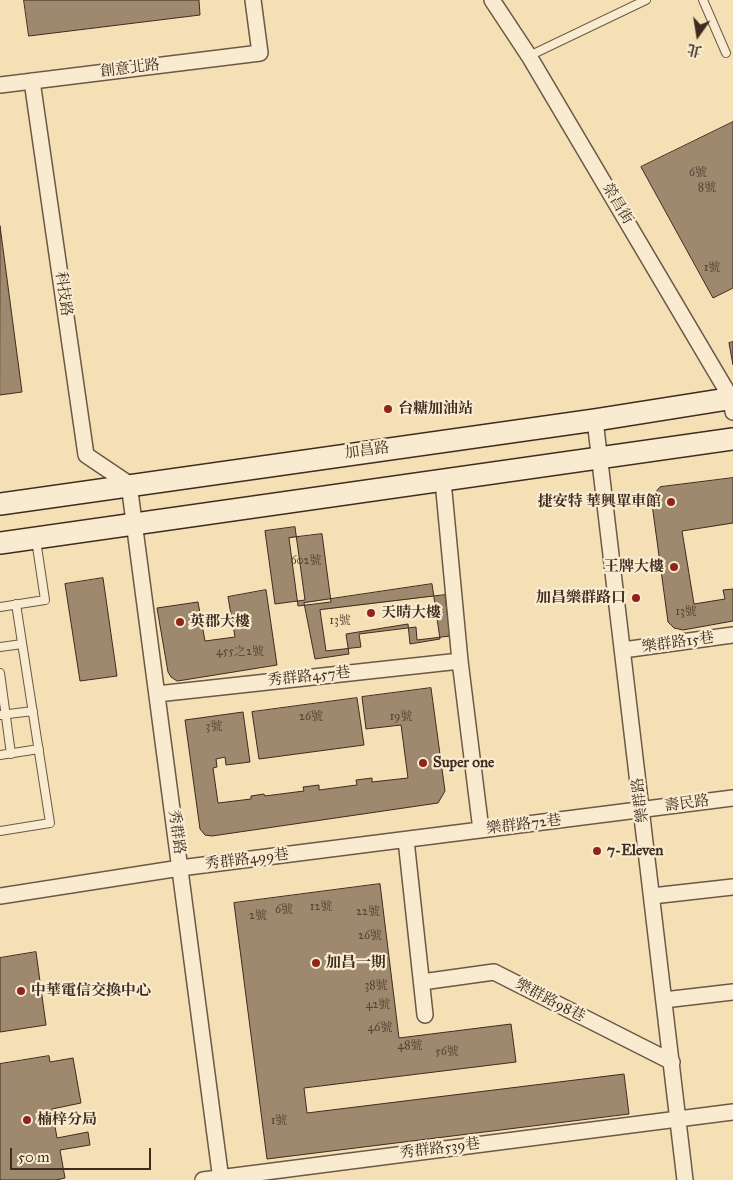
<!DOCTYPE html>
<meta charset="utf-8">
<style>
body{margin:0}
#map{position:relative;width:733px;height:1180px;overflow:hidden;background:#f5e0b6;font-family:"IM FELL Great Primer","Noto Serif TC",serif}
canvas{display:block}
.north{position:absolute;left:673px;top:10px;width:50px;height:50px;-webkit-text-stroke:4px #f8ebd0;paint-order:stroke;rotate:193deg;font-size:14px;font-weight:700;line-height:20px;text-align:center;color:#3f2b1f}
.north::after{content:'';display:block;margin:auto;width:18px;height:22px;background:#3f2b1f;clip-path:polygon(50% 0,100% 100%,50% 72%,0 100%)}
.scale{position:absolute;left:10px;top:1148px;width:141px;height:22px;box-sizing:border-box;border:2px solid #3f2b1f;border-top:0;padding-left:6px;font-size:15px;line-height:18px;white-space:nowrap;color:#3f2b1f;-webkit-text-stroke:4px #f8ebd0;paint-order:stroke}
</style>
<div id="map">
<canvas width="733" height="1180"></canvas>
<div class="north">北</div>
<div class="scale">50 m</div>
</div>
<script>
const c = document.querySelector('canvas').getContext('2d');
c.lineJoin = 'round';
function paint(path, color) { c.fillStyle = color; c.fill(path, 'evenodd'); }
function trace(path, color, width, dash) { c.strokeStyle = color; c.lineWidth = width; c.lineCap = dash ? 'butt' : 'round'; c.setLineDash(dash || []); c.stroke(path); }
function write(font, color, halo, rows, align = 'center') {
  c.font = font + ' "IM FELL Great Primer","Noto Serif TC",serif'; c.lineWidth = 4.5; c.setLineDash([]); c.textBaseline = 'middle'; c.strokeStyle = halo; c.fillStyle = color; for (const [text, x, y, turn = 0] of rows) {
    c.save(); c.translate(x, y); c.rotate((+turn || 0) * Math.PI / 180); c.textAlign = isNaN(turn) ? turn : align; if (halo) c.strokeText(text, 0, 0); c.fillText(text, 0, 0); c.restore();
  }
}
const building = new Path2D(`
 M24,0H199L200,15L29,36Z
 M733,122V288L713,298L641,167Z
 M0,226L22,392L0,395Z
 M733,342V365L729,343Z
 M733,478V523L682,531L694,604L725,599L723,590L733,589V621L683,630L674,628L668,622L652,504L654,494L660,487Z
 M295,527L305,600L275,604L265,531Z
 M322,534L331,602L298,606L289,538Z
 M103,578L117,676L80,681L65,584Z
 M432,584L440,639L410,644L408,624L346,634L349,654L315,659L304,603Z
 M266,590L277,665L184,680L177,681L171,677L168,672L157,608L198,602L205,641L235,637L228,597Z
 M445,595L450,636L417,640L416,627L359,634L361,647L326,651L320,610Z
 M431,688L445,791L438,803L212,836L205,835L200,829L185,720L243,712L250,762L226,765L225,757L216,759L217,767L213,768L218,803L251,799V796L264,794L265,796L304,791L303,787L319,785V790L357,785L356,780L372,778V782L408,778L401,725L366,729L362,697Z
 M357,698L364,745L259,759L252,712Z
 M380,884L399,1038L511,1024L516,1062L304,1088L307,1113L624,1074L629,1114L267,1159L234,903Z
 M36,952L46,1025L0,1032V958Z
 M49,1056L50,1062L73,1058L81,1103L52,1109L57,1138L88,1132L90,1145L60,1150L65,1178L56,1180H0V1064Z`);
const lane = new Path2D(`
 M703,0L726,53
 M529,56L646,0
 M0,607L45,600L36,540
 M0,647L22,644
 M0,673L11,754
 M0,715L33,711
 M0,755L39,749
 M0,831L50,823L16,604`);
const street = new Path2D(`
 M492,0L529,56L731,398L733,412
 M32,81L86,455L129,484L221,1180
 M0,85L260,53L253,0
 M595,420L685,1180
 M443,481L460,661L481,830
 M623,650L733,635
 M157,694L460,661
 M406,840L425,1015
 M0,896L180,868L733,798
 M652,896L733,887
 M422,982L494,972L672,1062
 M664,1000L733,992
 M203,1180L733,1112`);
const secondary = new Path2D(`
 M0,504L595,420L733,398
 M0,543L733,439`);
const markers = [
 [388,409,5,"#8f2418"],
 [671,502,5,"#8f2418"],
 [674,567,5,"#8f2418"],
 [636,598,5,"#8f2418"],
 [371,613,5,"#8f2418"],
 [180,622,5,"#8f2418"],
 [423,763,5,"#8f2418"],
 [597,851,5,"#8f2418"],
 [316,963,5,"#8f2418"],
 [21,991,5,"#8f2418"],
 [27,1120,5,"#8f2418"]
];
const numberNames = [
 ["6號",698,173],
 ["8號",707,188],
 ["1號",712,268],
 ["602號",306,561],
 ["13號",686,612],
 ["13號",340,621],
 ["455之2號",240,652],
 ["26號",311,717],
 ["19號",401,717],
 ["3號",214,727],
 ["12號",321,907],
 ["6號",284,910],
 ["22號",368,912],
 ["2號",258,916],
 ["26號",370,936],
 ["38號",376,986],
 ["42號",378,1005],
 ["46號",380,1028],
 ["48號",410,1046],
 ["56號",447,1052],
 ["1號",279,1121]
];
const streetNames = [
 ["創意北路",130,69,-7],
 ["榮昌街",617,204,59],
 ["科技路",63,294,82],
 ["加昌路",367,451,-8],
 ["樂群路15巷",678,643,-8],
 ["秀群路457巷",309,677,-6],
 ["樂群路",641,800,-97],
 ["壽民路",687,804,-8],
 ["樂群路72巷",524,825,-7],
 ["秀群路",176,832,82],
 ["秀群路499巷",247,860,-7],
 ["樂群路98巷",550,1001,27],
 ["秀群路539巷",440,1149,-7]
];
const poiNames = [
 ["台糖加油站",398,409],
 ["捷安特 華興單車館",661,502,"right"],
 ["王牌大樓",664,567,"right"],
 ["加昌樂群路口",626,598,"right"],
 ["天晴大樓",381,613],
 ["英郡大樓",190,622],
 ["Super one",433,763],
 ["7-Eleven",607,851],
 ["加昌一期",326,963],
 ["中華電信交換中心",31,991],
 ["楠梓分局",37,1120]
];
paint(building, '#9e896e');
trace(building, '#3f2b1f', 1);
trace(lane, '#6c5845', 10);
trace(street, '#6c5845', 18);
trace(secondary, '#3f2b1f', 24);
trace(lane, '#f8ebd0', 8);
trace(street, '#f8ebd0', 15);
trace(secondary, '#f8ebd0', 21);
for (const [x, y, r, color] of markers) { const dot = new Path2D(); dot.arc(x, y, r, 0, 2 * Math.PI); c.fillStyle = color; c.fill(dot); trace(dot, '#f8ebd0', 2); }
write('12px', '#574233', null, numberNames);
write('15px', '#3f2b1f', '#f8ebd0', streetNames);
write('bold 15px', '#3f2b1f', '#f8ebd0', poiNames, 'left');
</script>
